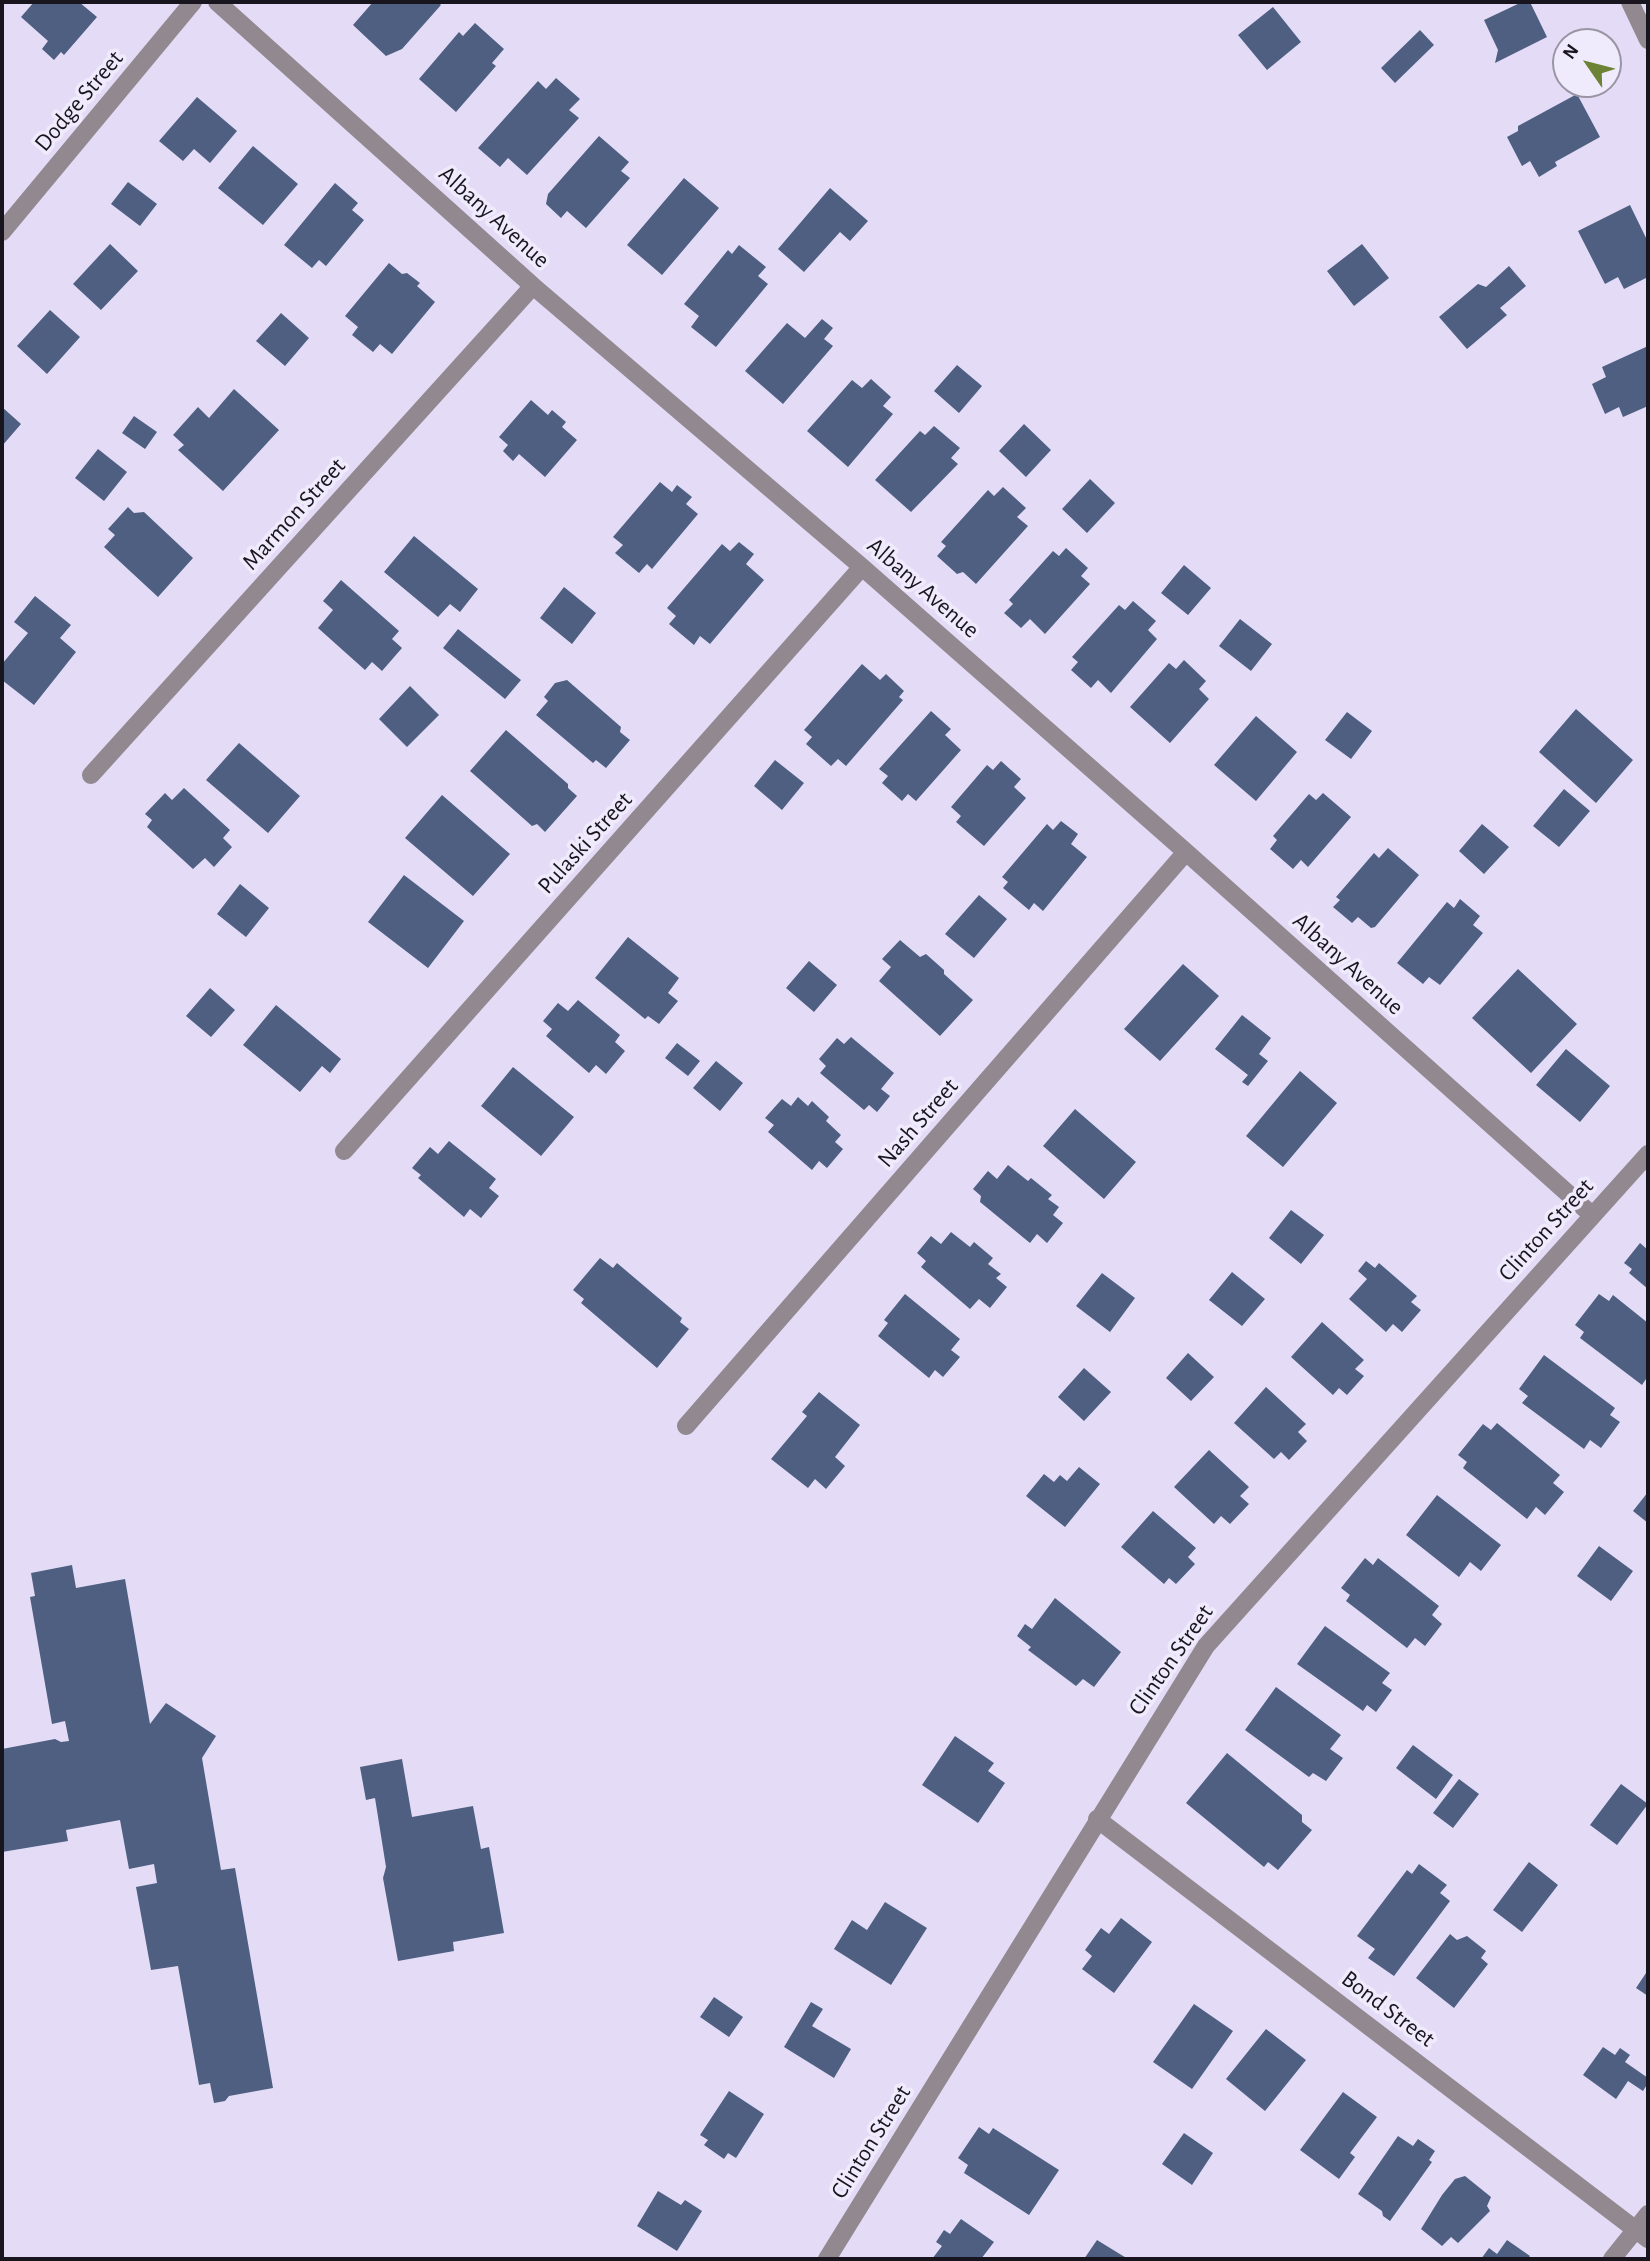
<!DOCTYPE html>
<style>
body{margin:0}
#map{position:relative;width:1650px;height:2261px;overflow:hidden;background:#e4dcf7;font-family:"Alegreya Sans",sans-serif}
canvas{display:block}
.frame{position:absolute;inset:0;border:4px solid #18151f;pointer-events:none}
.north{position:absolute;left:1552px;top:28px;width:70px;height:70px;box-sizing:border-box;background:#f0ebfc;border:2px solid #9a95a4;border-radius:50%;rotate:305deg;font-size:19px;font-weight:700;line-height:28px;text-align:center;color:#18151f}
.north::after{content:'';display:block;margin:auto;width:24px;height:32px;background:#6c8335;clip-path:polygon(50% 0,100% 100%,50% 72%,0 100%)}
</style>
<div id="map">
<canvas width="1650" height="2261"></canvas>
<div class="frame"></div>
<div class="north">N</div>
</div>
<script>
const c = document.querySelector('canvas').getContext('2d');
c.lineJoin = 'round';
function paint(path, color) { c.fillStyle = color; c.fill(path, 'evenodd'); }
function trace(path, color, width, dash) { c.strokeStyle = color; c.lineWidth = width; c.lineCap = dash ? 'butt' : 'round'; c.setLineDash(dash || []); c.stroke(path); }
function write(font, color, halo, rows, align = 'center') {
  c.font = font + ' "Alegreya Sans",sans-serif'; c.lineWidth = 7; c.setLineDash([]); c.textBaseline = 'middle'; c.strokeStyle = halo; c.fillStyle = color; for (const [text, x, y, turn = 0] of rows) {
    c.save(); c.translate(x, y); c.rotate((+turn || 0) * Math.PI / 180); c.textAlign = isNaN(turn) ? turn : align; if (halo) c.strokeText(text, 0, 0); c.fillText(text, 0, 0); c.restore();
  }
}
const building = new Path2D(`
 M34,2H79L97,17L64,55L61,52L54,60L42,49L48,41L21,17Z
 M373,2H438L441,5L402,49L386,56L353,25Z
 M1522,2H1530L1547,37L1495,63L1498,50L1484,20Z
 M1273,7L1301,42L1267,70L1238,35Z
 M475,23L504,49L492,63L496,66L456,112L419,79L459,32L463,36Z
 M1420,30L1434,45L1395,83L1381,68Z
 M556,78L580,99L569,110L579,118L527,175L508,158L500,167L478,148L538,81L546,89Z
 M1577,94L1600,137L1555,162L1557,166L1539,177L1530,161L1522,166L1507,137L1518,131V126Z
 M197,97L237,131L210,163L194,149L183,161L159,141Z
 M599,136L629,162L621,171L630,178L586,228L567,211L561,218L546,204L548,194Z
 M253,146L298,184L263,225L218,188Z
 M684,178L719,208L662,275L627,245Z
 M128,182L157,204L140,226L111,204Z
 M335,183L358,203L352,210L364,220L326,266L319,260L312,268L284,245Z
 M830,188L868,221L850,241L840,232L804,272L778,249Z
 M1630,205L1648,242V277L1624,289L1618,277L1605,284L1578,231Z
 M110,244L138,271L101,310L73,284Z
 M1362,244L1389,278L1354,306L1327,271Z
 M739,245L766,267L758,276L768,284L716,347L691,327L699,316L684,304L728,250L732,254Z
 M389,263L402,274L407,273L420,283L417,286L435,302L392,354L380,344L373,352L352,335L358,327L345,316Z
 M1509,266L1526,286L1500,308L1507,315L1467,349L1439,317L1478,284L1486,287Z
 M50,310L80,337L47,374L17,346Z
 M281,313L309,338L285,366L256,341Z
 M822,319L833,328L824,339L833,346L783,404L745,371L787,323L805,338Z
 M1648,346V406L1623,417L1619,407L1605,414L1592,384L1606,377L1602,367Z
 M957,365L982,386L959,413L934,391Z
 M871,379L891,397L883,406L893,414L848,467L807,431L852,380L862,388Z
 M234,389L279,430L223,491L178,450L184,445L173,435L198,407L209,418Z
 M531,400L548,415L552,410L566,422L562,427L577,440L545,477L519,454L513,461L503,451L508,445L499,437Z
 M2,407L21,424L2,446Z
 M134,416L157,432L145,449L122,433Z
 M1024,424L1051,450L1026,477L999,451Z
 M934,426L960,448L951,458L958,464L911,512L875,480L920,431L925,435Z
 M98,449L127,472L104,501L75,478Z
 M1090,479L1115,503L1087,533L1062,509Z
 M660,482L672,492L677,485L692,497L686,504L698,514L652,569L647,564L639,573L615,553L623,545L613,537Z
 M1003,487L1026,508L1017,517L1028,526L976,584L963,572L957,574L937,556L946,546L941,542L988,490L994,496Z
 M128,507L134,513L144,512L193,558L158,597L104,547L115,535L108,529Z
 M414,536L478,589L460,612L450,604L438,617L384,572Z
 M739,542L754,554L746,564L764,580L710,644L700,636L694,645L669,624L676,616L667,608L722,544L730,551Z
 M1066,548L1088,568L1081,576L1090,584L1045,634L1030,619L1021,628L1004,613L1013,604L1009,600L1053,551L1059,556Z
 M1184,565L1211,588L1188,615L1161,593Z
 M341,580L399,631L392,639L402,648L382,671L372,662L365,670L318,628L333,610L323,601Z
 M564,587L596,613L572,644L540,618Z
 M35,596L71,625L60,638L76,652L34,705L2,680V664L28,633L14,622Z
 M1133,601L1156,621L1148,630L1157,639L1111,693L1098,680L1091,688L1071,670L1078,662L1072,657L1119,605L1125,610Z
 M1240,619L1272,644L1251,671L1219,646Z
 M458,629L521,680L505,699L443,648Z
 M1184,660L1206,681L1199,689L1209,699L1170,743L1130,707L1169,663L1176,669Z
 M862,664L880,680L886,674L904,691L899,697L903,700L846,766L838,759L831,766L806,744L812,737L804,730Z
 M567,680L621,727L620,732L630,740L606,768L596,760L593,763L536,715L548,701L544,697L555,683Z
 M410,686L439,715L407,747L379,719Z
 M1576,709L1633,760L1596,803L1539,752Z
 M931,711L951,729L945,735L961,750L916,801L908,794L902,801L882,783L888,776L879,769Z
 M1347,712L1372,731L1351,759L1325,740Z
 M1256,716L1297,752L1256,801L1214,765Z
 M506,730L568,784V788L577,796L545,832L537,824L532,826L470,771Z
 M239,743L300,796L268,833L206,780Z
 M775,760L804,783L782,810L754,786Z
 M1001,761L1021,779L1014,787L1026,798L984,846L956,822L961,816L951,807L987,765L993,770Z
 M184,788L230,830L223,838L232,847L214,867L205,858L193,869L147,827L152,820L145,814L165,793L172,800Z
 M1564,789L1590,811L1559,847L1533,826Z
 M1323,793L1351,817L1308,867L1301,860L1293,869L1270,849L1277,840L1273,836L1309,794L1316,800Z
 M442,795L510,854L473,896L405,838Z
 M1061,821L1078,834L1071,844L1087,857L1043,911L1034,903L1029,910L1003,888L1008,882L1002,877L1047,824L1053,830Z
 M1482,824L1509,847L1484,874L1459,851Z
 M1388,848L1419,875L1375,927L1371,928L1358,917L1352,923L1333,907L1340,900L1336,897L1374,853L1379,858Z
 M404,875L464,921L428,968L368,922Z
 M240,884L269,908L246,937L217,914Z
 M979,895L1007,919L974,958L945,934Z
 M1460,899L1480,916L1473,925L1483,933L1440,985L1429,977L1423,984L1397,963L1447,902L1454,908Z
 M628,937L679,978L668,993L678,1001L659,1024L648,1016L645,1019L595,978Z
 M900,940L920,957L926,954L944,970V974L973,1000L940,1036L879,981L891,967L882,959Z
 M809,961L837,985L814,1012L786,988Z
 M1183,964L1219,996L1160,1061L1124,1029Z
 M1518,969L1577,1024L1531,1073L1472,1018Z
 M210,988L235,1010L211,1037L186,1016Z
 M578,1000L620,1035L615,1042L625,1051L606,1074L596,1065L589,1073L546,1036L552,1029L543,1021L558,1003L568,1011Z
 M276,1005L341,1059L330,1073L322,1066L300,1092L243,1045Z
 M1242,1015L1271,1038L1259,1054L1268,1061L1248,1086L1242,1082L1248,1075L1215,1049Z
 M851,1037L894,1073L881,1089L890,1096L877,1112L869,1105L864,1110L820,1073L826,1066L819,1059L837,1038L844,1044Z
 M677,1043L700,1061L688,1076L665,1058Z
 M1566,1049L1610,1086L1580,1122L1536,1085Z
 M716,1061L743,1083L720,1111L693,1088Z
 M513,1067L574,1117L541,1156L481,1106Z
 M1300,1071L1337,1103L1283,1167L1246,1136Z
 M798,1097L808,1106L812,1101L829,1117L826,1121L841,1135L835,1142L843,1149L827,1168L819,1161L812,1170L768,1132L774,1125L765,1118L782,1099L791,1106Z
 M1075,1109L1136,1162L1104,1199L1043,1146Z
 M449,1141L496,1179L489,1188L499,1196L481,1218L470,1209L464,1217L418,1178L421,1175L412,1168L430,1147L438,1154Z
 M1008,1165L1028,1181L1031,1178L1052,1195L1048,1199L1059,1207L1053,1215L1063,1223L1047,1243L1037,1234L1030,1243L980,1202L981,1196L973,1189L988,1171L997,1179Z
 M1291,1210L1324,1235L1301,1264L1269,1238Z
 M951,1232L970,1247L974,1242L993,1258L988,1264L1001,1274L996,1278L1007,1287L990,1308L979,1299L970,1309L921,1267L926,1261L917,1253L931,1236L941,1244Z
 M1640,1243L1648,1250V1289L1629,1273L1632,1269L1624,1263Z
 M600,1258L613,1268L617,1263L682,1318L680,1322L689,1329L657,1368L581,1303L584,1299L573,1290Z
 M1366,1261L1375,1268L1379,1263L1417,1296L1411,1302L1421,1310L1402,1332L1393,1324L1386,1332L1349,1299L1367,1279L1358,1271Z
 M1232,1272L1265,1299L1242,1326L1209,1300Z
 M1102,1273L1135,1298L1110,1332L1076,1306Z
 M905,1294L960,1339L951,1350L960,1357L943,1377L935,1370L929,1378L878,1336L888,1323L884,1320Z
 M1599,1294L1609,1301L1613,1295L1648,1323V1376L1642,1385L1580,1338L1584,1332L1575,1325Z
 M1322,1322L1364,1360L1355,1369L1364,1376L1347,1395L1339,1388L1333,1395L1291,1357Z
 M1188,1353L1214,1377L1191,1401L1166,1378Z
 M1544,1355L1615,1408L1610,1415L1620,1422L1601,1448L1590,1440L1584,1449L1522,1403L1528,1396L1519,1389Z
 M1084,1368L1111,1392L1084,1421L1058,1397Z
 M1266,1387L1306,1424L1298,1432L1307,1441L1289,1460L1281,1452L1274,1459L1234,1423Z
 M819,1392L860,1425L835,1457L845,1466L826,1489L815,1479L808,1488L771,1459L807,1416L802,1412Z
 M1497,1423L1560,1475L1553,1483L1564,1492L1545,1515L1536,1507L1527,1519L1463,1468L1467,1462L1458,1455L1483,1424L1491,1430Z
 M1209,1450L1249,1487L1240,1496L1249,1504L1230,1524L1221,1516L1214,1524L1174,1487Z
 M1079,1467L1100,1484L1065,1527L1026,1496L1044,1474L1054,1482L1060,1475L1067,1481Z
 M1648,1492V1523L1633,1511Z
 M1437,1495L1501,1545L1481,1571L1470,1562L1459,1577L1406,1535Z
 M1153,1511L1196,1548L1188,1557L1195,1564L1176,1584L1169,1578L1164,1584L1121,1547Z
 M1599,1546L1633,1571L1611,1601L1577,1576Z
 M1365,1558L1373,1565L1378,1558L1439,1606L1432,1615L1442,1624L1425,1646L1415,1638L1407,1648L1346,1601L1350,1595L1341,1588Z
 M72,1565L76,1588L125,1579L150,1724L166,1703L216,1736L202,1758L221,1870L235,1868L273,2088L229,2096L225,2101L214,2103L210,2083L199,2085L178,1966L151,1970L136,1887L157,1883L154,1864L129,1869L120,1820L66,1830L68,1841L2,1852V1749L55,1739L61,1742L69,1741L65,1721L52,1724L30,1597L35,1596L31,1573Z
 M1055,1598L1121,1652L1094,1687L1083,1679L1076,1686L1028,1650L1031,1647L1017,1636L1025,1624L1032,1629Z
 M1325,1626L1390,1673L1382,1683L1392,1690L1376,1712L1367,1705L1363,1711L1297,1664Z
 M1276,1687L1341,1735L1330,1749L1343,1758L1326,1781L1313,1773L1309,1777L1245,1730Z
 M955,1736L994,1763L988,1771L1005,1783L978,1823L922,1785Z
 M1413,1745L1453,1775L1436,1799L1396,1768Z
 M1227,1753L1302,1815V1822L1312,1830L1278,1870L1268,1862L1264,1867L1186,1803Z
 M402,1759L412,1817L473,1806L481,1849L489,1847L504,1933L453,1942L454,1951L398,1961L383,1878L386,1867L375,1798L366,1800L360,1767Z
 M1459,1779L1479,1794L1453,1828L1433,1813Z
 M1621,1784L1648,1804L1617,1845L1590,1825Z
 M1529,1862L1558,1885L1522,1932L1493,1910Z
 M1419,1864L1447,1885L1440,1893L1450,1901L1394,1976L1368,1958L1375,1949L1357,1936L1407,1870L1412,1874Z
 M885,1902L927,1928L891,1985L834,1949L852,1920L867,1930Z
 M1121,1918L1152,1942L1114,1993L1082,1969L1092,1956L1085,1950L1101,1928L1109,1934Z
 M1450,1934L1457,1940L1467,1936L1486,1951L1481,1958L1488,1964L1454,2008L1416,1978Z
 M1648,1970V1996L1636,1988Z
 M714,1997L743,2017L729,2037L700,2017Z
 M811,2002L823,2009L812,2026L851,2049L834,2078L784,2047Z
 M1194,2004L1233,2031L1192,2089L1153,2062Z
 M1266,2029L1306,2060L1265,2111L1226,2079Z
 M1603,2047L1615,2055L1620,2048L1630,2055L1625,2062L1648,2078V2083L1643,2091L1628,2081L1616,2099L1583,2075Z
 M729,2091L764,2114L736,2158L728,2153L724,2159L704,2145L708,2140L700,2135Z
 M1343,2092L1377,2117L1350,2153L1355,2157L1339,2179L1300,2150Z
 M979,2127L989,2134L993,2128L1059,2170L1029,2215L964,2173L968,2165L958,2158Z
 M1184,2133L1213,2153L1192,2185L1162,2164Z
 M1398,2136L1413,2146L1418,2139L1435,2151L1429,2160L1432,2162L1390,2221L1383,2216L1382,2211L1358,2194Z
 M1465,2176L1491,2197L1487,2206L1490,2211L1458,2243L1451,2237L1442,2246L1421,2229L1442,2195L1455,2179Z
 M658,2191L681,2205L685,2200L702,2211L677,2251L637,2226Z
 M961,2219L994,2242L981,2259H932L942,2246L936,2242L944,2230L950,2234Z
 M1097,2240L1128,2259H1084Z
 M1507,2240L1530,2256L1528,2259H1481L1489,2248L1497,2254Z`);
const minor = new Path2D(`
 M217,2L533,286L862,567L1186,852L1592,1215
 M1630,2L1648,40
 M2,232L193,2
 M91,775L533,286
 M344,1151L862,567
 M686,1426L1186,852
 M1097,1819L1648,2239
 M827,2259L1206,1646L1648,1154
 M1612,2259L1648,2214`);
const streetNames = [
 ["Dodge Street",79,101,-50],
 ["Albany Avenue",494,217,42],
 ["Marmon Street",294,514,-48],
 ["Albany Avenue",923,588,41],
 ["Pulaski Street",585,843,-48],
 ["Albany Avenue",1348,964,42],
 ["Nash Street",918,1123,-49],
 ["Clinton Street",1546,1230,-48],
 ["Clinton Street",1171,1660,-55],
 ["Bond Street",1388,2009,37],
 ["Clinton Street",871,2142,-58]
];
paint(building, '#4e5f81');
trace(minor, '#928890', 18);
write('24px', '#18151f', '#f0ebfc', streetNames);
</script>
